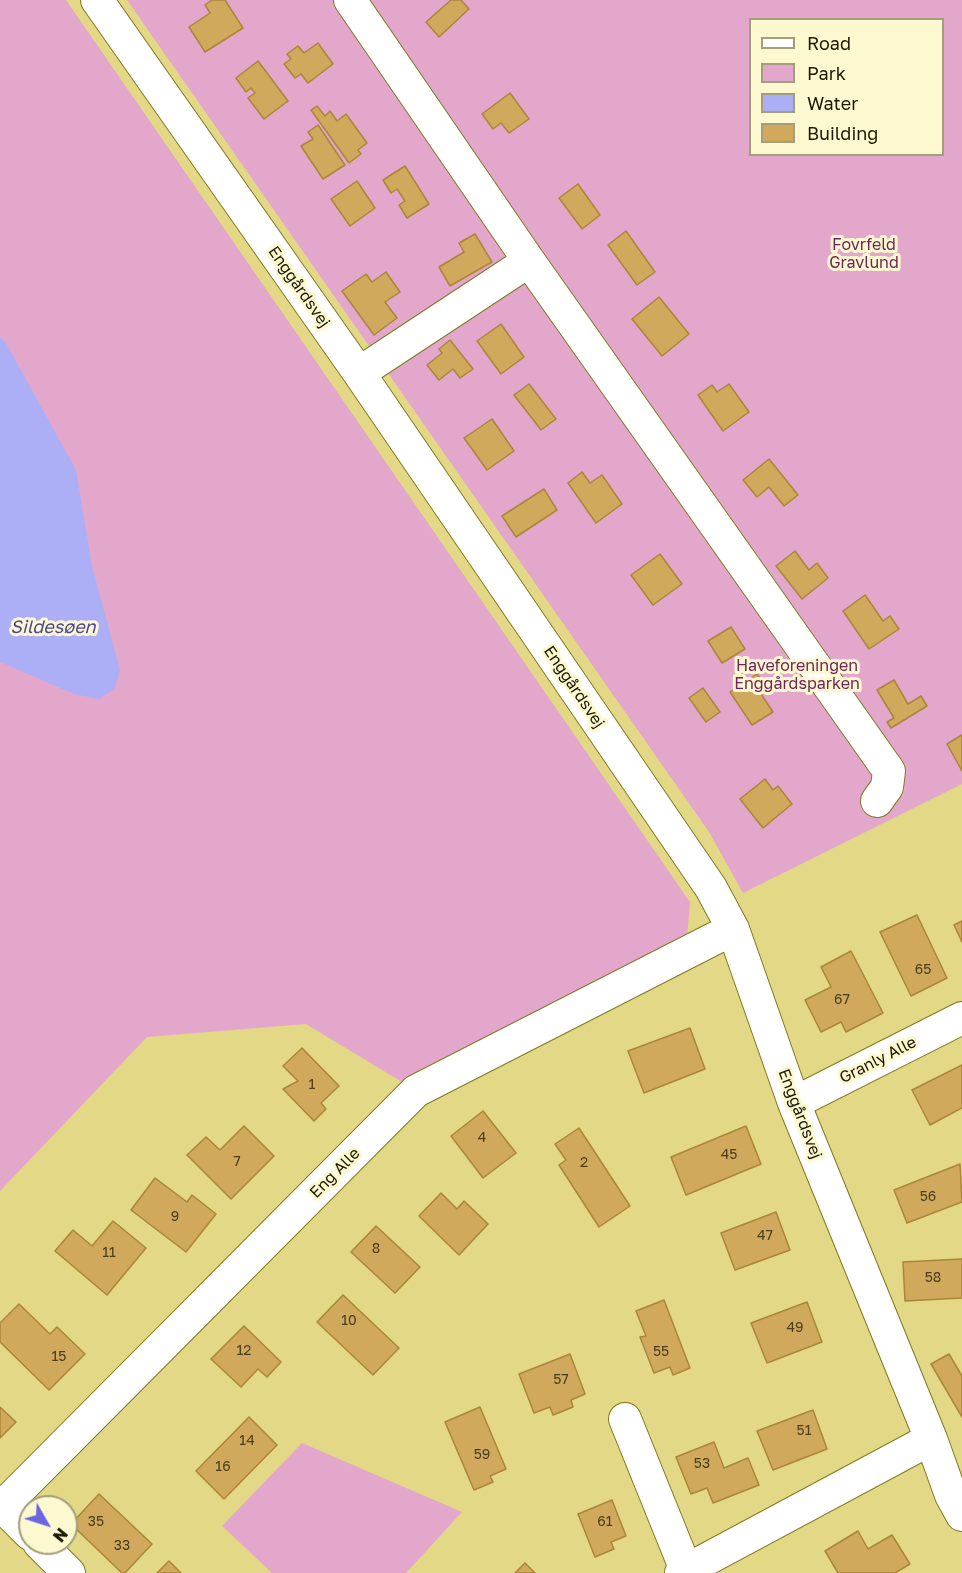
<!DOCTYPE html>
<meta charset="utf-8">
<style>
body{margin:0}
#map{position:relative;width:962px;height:1573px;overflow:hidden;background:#e2d885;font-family:"Golos Text",sans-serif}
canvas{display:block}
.legend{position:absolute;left:749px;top:18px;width:195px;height:138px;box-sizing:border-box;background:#fcf8cf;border:2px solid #a39f7d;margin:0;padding:8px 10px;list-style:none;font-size:18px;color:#1d1a02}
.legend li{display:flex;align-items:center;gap:12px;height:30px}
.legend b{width:30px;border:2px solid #a39f7d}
.north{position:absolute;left:18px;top:1495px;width:60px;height:60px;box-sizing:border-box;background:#fcf8cf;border:2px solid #a39f7d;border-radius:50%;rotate:129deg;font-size:16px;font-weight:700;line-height:24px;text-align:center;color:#1d1a02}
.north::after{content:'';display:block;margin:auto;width:21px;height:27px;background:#6e66e0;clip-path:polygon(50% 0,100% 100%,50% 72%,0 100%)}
</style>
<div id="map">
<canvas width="962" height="1573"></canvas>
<ul class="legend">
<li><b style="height:8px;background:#fff"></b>Road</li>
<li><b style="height:16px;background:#e4a7cc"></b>Park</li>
<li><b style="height:16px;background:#acaff6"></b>Water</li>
<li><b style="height:16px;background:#d0a95d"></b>Building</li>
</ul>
<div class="north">N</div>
</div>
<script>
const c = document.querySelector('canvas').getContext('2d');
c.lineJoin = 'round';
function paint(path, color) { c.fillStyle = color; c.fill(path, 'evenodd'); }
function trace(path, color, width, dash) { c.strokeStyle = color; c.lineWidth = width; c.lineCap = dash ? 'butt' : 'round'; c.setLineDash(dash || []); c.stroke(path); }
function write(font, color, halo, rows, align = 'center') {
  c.font = font + ' "Golos Text",sans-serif'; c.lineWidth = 6; c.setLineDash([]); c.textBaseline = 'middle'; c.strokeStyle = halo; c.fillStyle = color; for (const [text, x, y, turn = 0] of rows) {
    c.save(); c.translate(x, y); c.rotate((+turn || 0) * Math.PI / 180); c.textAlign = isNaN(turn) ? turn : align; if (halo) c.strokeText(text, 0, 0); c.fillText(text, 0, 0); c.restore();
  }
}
const green = new Path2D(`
 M0,0H66L690,902L687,938L402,1082L306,1024L147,1037L0,1191Z
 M127,0H962V784L743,893L709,832ZM750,20H942V154H750Z
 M302,1443L462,1512L406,1573H272L222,1526Z`);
const water = new Path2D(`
 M0,337L6,343L76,470L92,566L120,670L115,688L99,699L74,694L0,662Z`);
const building = new Path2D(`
 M212,0H225L243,28L205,52L189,27L210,13L205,5Z
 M451,0H461L469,9L439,37L426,22Z
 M318,43L333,64L308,83L301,74L295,78L284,64L291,59L287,54L298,46L304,53Z
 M258,61L288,101L264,119L248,98L255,93L251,88L246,92L236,78Z
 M510,93L529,119L509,133L501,123L493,129L482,114Z
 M317,106L325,116L330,111L337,121L346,114L367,143L358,150L361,154L349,163L311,110Z
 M318,125L345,165L323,179L301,146L313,139L308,132Z
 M405,166L429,204L407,218L399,205L405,201L397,189L391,193L383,180Z
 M357,181L375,208L350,226L331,199Z
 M578,184L600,215L582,229L559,198Z
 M626,231L655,272L637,285L608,245Z
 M475,234L492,262L450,286L439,267L464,252L459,243Z
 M386,272L400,292L385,302L397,318L374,335L342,291L366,274L372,282Z
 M659,297L689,334L662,356L632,319Z
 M501,324L524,357L501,374L477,341Z
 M450,340L473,369L460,378L453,369L439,380L427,365L442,353L439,349Z
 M529,384L556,419L541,430L514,395Z
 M729,384L749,412L723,431L698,395L712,385L717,392Z
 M492,419L514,451L487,470L464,438Z
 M769,459L798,495L784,506L769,487L757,497L743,480Z
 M582,472L590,483L602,475L622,504L596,523L568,483Z
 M544,489L557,510L516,537L502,516Z
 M795,551L809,570L817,563L828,578L802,599L776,566Z
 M660,554L682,584L653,605L631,575Z
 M865,595L883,621L890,616L899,629L869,649L843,611Z
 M731,627L745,649L722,663L708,641Z
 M757,674L768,690L761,694L773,712L752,725L730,692Z
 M894,680L908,704L921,696L927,706L891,728L887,722L894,718L877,690Z
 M703,688L720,712L706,722L689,698Z
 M962,735V771L947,744Z
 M765,779L773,790L778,786L792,804L763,828L740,799Z
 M917,915L947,978L911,996L880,932Z
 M962,921V942L954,925Z
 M851,951L883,1013L846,1032L841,1022L821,1032L805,1000L831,987L821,967Z
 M690,1028L705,1069L644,1093L628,1051Z
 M302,1048L339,1086L321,1103L326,1109L314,1121L283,1089L298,1081L283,1066Z
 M962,1065V1108L930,1125L912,1090Z
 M483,1111L516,1153L483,1178L451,1136Z
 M244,1126L274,1156L231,1199L187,1155L206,1137L220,1150Z
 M746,1126L761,1164L686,1195L671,1157Z
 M579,1128L630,1206L599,1227L559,1165L566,1160L555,1144Z
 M960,1164L962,1202L907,1223L894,1190Z
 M155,1178L187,1202L192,1195L216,1214L186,1252L131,1210Z
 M441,1193L457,1209L464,1201L488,1224L459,1255L419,1216Z
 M776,1212L790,1250L735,1270L721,1233Z
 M113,1221L146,1248L107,1295L55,1251L73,1230L92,1246Z
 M376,1226L420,1267L395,1293L351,1252Z
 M962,1259V1298L905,1301L903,1262Z
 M343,1295L399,1348L373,1375L317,1322Z
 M664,1300L690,1368L673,1375L670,1367L654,1373L640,1337L646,1336L636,1311Z
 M807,1302L822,1342L767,1363L751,1323Z
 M19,1304L50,1334L57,1327L85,1354L49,1390L0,1342V1323Z
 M244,1326L281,1362L267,1377L258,1369L241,1387L211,1359Z
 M570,1354L585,1394L571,1400L573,1407L553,1415L550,1407L534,1413L519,1374Z
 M949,1354L962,1376V1417L931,1364Z
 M0,1407L16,1422L0,1438Z
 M480,1407L506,1469L490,1476L493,1482L474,1490L445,1422Z
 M813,1410L827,1449L773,1470L757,1431Z
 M249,1417L277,1445L224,1499L196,1471Z
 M714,1442L724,1468L748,1458L759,1485L713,1503L707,1488L691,1494L676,1457Z
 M99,1494L152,1544L125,1573H122L71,1524Z
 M612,1500L626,1536L611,1542L614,1549L595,1557L578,1514Z
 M858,1531L868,1549L892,1535L910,1564L895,1573H838L825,1551Z
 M169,1561L181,1573H157Z
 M525,1563L535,1573H515Z`);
const street = new Path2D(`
 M97,0L359,373L711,888L733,929L794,1103L931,1439L951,1495L962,1515
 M350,0L529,261L889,771L887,787L877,801
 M359,373L529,261
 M794,1103L962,1018
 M625,1419L686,1570
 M30,1534L5,1509L7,1502L416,1091L733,929
 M39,1543L69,1573
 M681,1573L931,1439`);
const numberNames = [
 ["65",923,970],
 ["67",842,1000],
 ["1",312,1085],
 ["4",482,1138],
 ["45",729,1155],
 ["7",237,1162],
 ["2",584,1163],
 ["56",928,1197],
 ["9",175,1217],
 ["47",765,1236],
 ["8",376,1249],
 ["11",109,1253],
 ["58",933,1278],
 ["10",349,1321],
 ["49",795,1328],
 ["12",244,1351],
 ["55",661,1352],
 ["15",59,1357],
 ["57",561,1380],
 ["51",804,1431],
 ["14",247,1441],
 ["59",482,1455],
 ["53",702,1464],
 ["16",223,1467],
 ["35",96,1522],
 ["61",605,1522],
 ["33",122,1546]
];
const parkNames = [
 ["Fovrfeld",864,245],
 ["Gravlund",864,263],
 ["Haveforeningen",797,666],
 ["Enggårdsparken",797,684]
];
const streetNames = [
 ["Enggårdsvej",299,287,55],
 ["Enggårdsvej",574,687,56],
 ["Granly Alle",878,1060,-27],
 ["Enggårdsvej",800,1114,69],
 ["Eng Alle",335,1173,-45]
];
const waterNames = [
 ["Sildesøen",53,627]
];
paint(green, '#e4a7cc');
paint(water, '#acaff6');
paint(building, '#d0a95d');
trace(building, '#ab8538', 1.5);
trace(street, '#837822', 34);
trace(street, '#fff', 32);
write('14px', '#4a3e19', null, numberNames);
write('16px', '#74225b', '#fcf8cf', parkNames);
write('16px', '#1d1a02', '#fcf8cf', streetNames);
write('italic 18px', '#4b4699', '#fcf8cf', waterNames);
</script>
